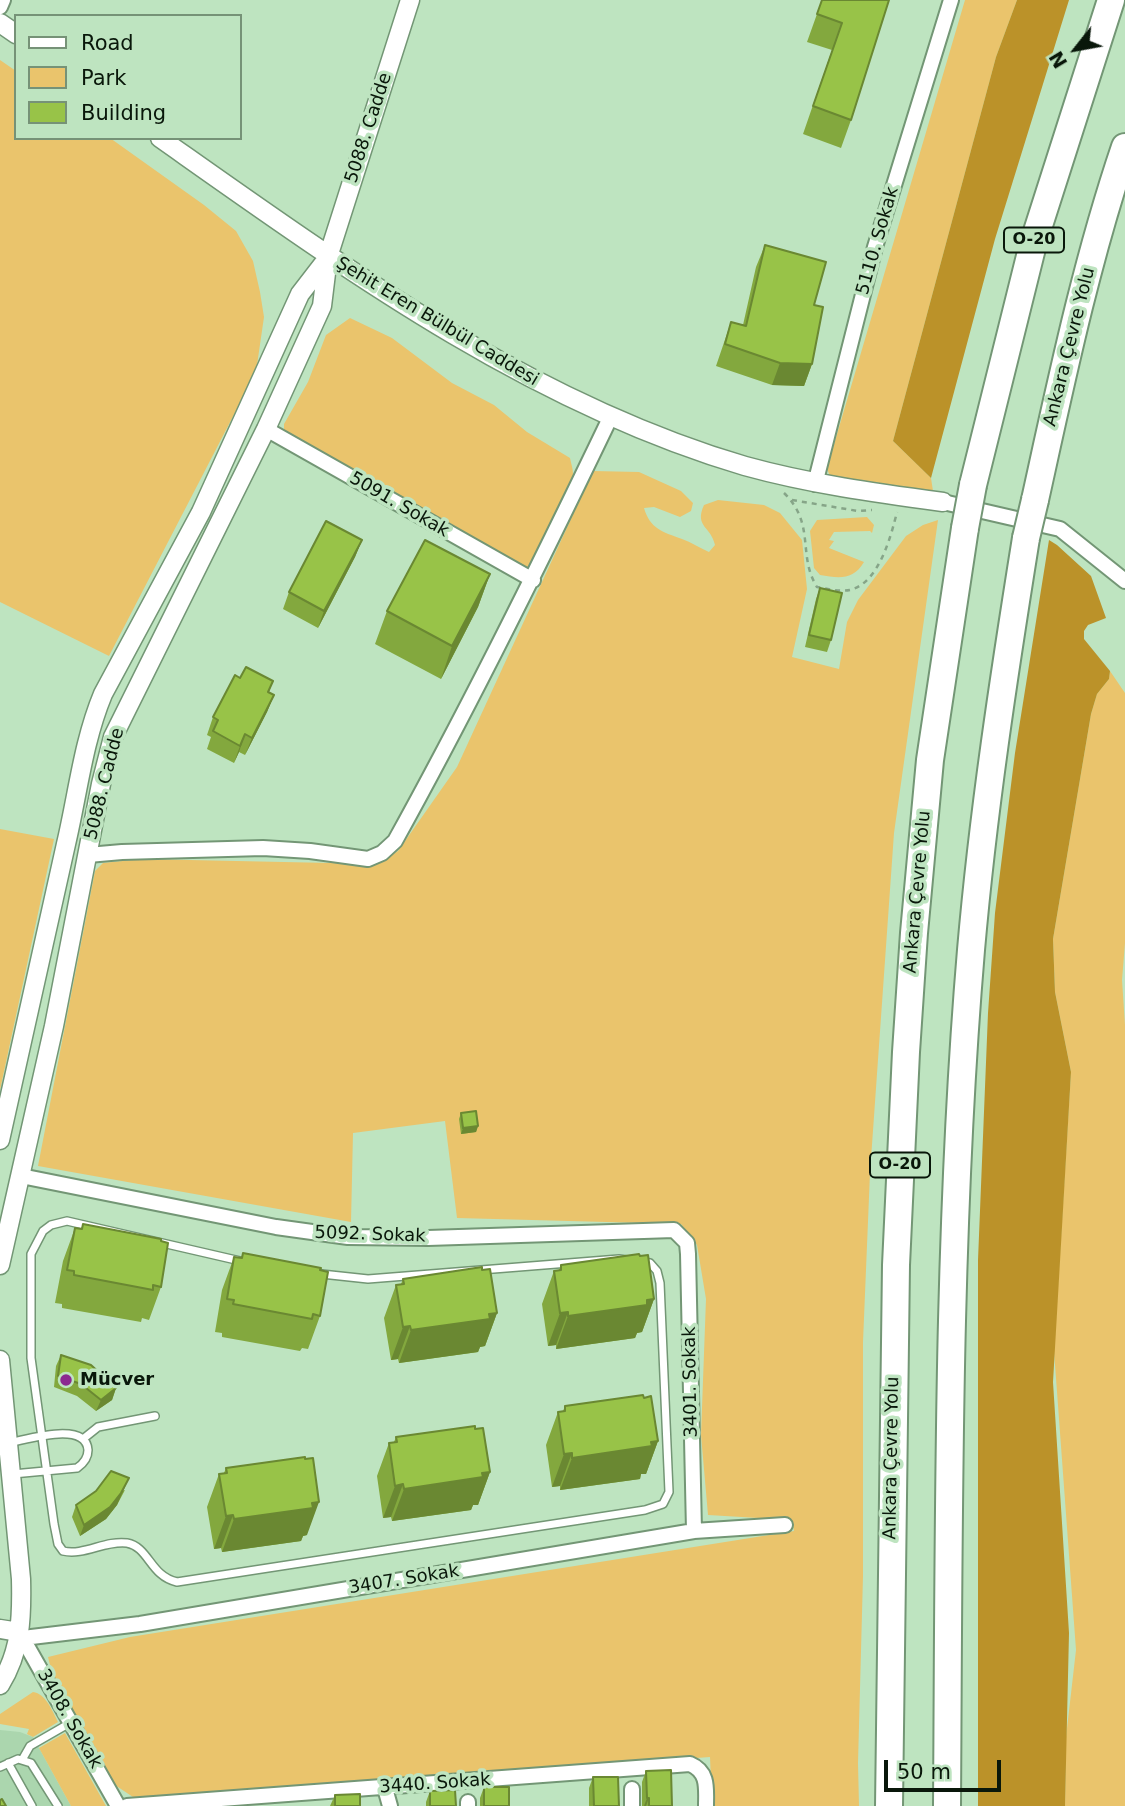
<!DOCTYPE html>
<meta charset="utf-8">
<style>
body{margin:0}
#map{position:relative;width:1125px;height:1806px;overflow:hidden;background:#bee4c0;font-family:"DejaVu Sans",sans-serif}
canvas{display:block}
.legend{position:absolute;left:14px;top:14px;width:228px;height:126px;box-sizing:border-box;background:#bee4c0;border:2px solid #769277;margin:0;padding:9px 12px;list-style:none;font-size:21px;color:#09170a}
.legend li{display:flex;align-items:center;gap:14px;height:35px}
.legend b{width:35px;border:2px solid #769277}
.north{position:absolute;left:1041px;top:14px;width:70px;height:70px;-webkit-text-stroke:5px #bee4c0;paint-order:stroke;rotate:239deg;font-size:19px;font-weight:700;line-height:28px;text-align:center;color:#09170a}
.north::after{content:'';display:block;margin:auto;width:24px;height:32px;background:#09170a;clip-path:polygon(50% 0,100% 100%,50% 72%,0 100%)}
.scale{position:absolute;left:884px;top:1760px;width:117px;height:32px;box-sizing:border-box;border:4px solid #09170a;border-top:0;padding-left:9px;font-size:21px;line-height:24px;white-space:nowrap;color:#09170a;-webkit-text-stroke:5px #bee4c0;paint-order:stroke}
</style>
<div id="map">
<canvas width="1125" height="1806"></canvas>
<ul class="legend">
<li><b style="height:9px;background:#fff"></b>Road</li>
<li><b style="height:19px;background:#eac46c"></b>Park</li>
<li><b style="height:19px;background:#98c348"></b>Building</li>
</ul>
<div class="north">N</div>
<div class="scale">50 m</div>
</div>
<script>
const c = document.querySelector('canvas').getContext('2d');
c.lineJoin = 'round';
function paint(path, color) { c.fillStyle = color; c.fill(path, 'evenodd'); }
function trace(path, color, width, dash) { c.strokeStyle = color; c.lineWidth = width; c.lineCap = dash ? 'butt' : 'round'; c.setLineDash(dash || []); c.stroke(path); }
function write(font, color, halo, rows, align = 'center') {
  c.font = font + ' "DejaVu Sans",sans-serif'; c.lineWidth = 7; c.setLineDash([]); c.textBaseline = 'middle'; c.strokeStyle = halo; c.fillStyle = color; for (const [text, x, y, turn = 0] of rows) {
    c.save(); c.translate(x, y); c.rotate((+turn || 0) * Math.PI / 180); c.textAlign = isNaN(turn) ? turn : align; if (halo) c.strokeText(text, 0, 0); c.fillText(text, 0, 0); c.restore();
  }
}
const built = new Path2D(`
 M0,1730L20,1732L33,1737L71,1806H0Z`);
const green = new Path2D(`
 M965,0H1017L996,57L893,441L931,478L933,491L830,477L827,468Z
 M0,60L16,71V138H110L204,205L236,231L253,261L260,292L264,317L256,372L109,656L0,602Z
 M350,318L392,338L452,383L494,405L527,432L570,458C571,463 573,469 573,474C576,498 538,545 528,569L284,431V424L308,382L326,335Z
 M593,471L639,472L681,491L693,503L691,511L680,517L654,507L644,508C650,529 663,532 682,539C691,542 700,548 709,552L715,545C711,526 694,527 704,505L718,500L764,505L780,513L802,540L807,589L792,657L839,669L847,622L858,600L906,536L923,525L938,520L894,833L870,1173L863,1342V1576L858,1763L859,1806H712L710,1757L136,1799L115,1785L107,1774L54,1681L48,1657L130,1637L794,1531L792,1520L708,1515L701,1435L706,1299L697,1245L681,1224L457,1218L445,1121L353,1133L351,1222L38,1166L95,871L103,863L142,859L378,864L398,851L457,767Z
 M867,517L874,525L872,533L870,531L834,532L829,540L834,541L829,548L864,562C853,581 838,578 820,575L814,568L810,531L817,520Z
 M1110,671L1125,693V943L1122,980L1125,1025V1806H1065L1066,1737L1076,1650L1054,1351L1071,1072L1055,992L1053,939L1091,714L1097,694L1109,679Z
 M0,829L54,839L0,1090Z
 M33,1692C46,1694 52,1710 58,1722L33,1737L27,1734L29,1729L0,1724V1714Z
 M65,1733L106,1806H71L39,1748Z`);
const forest = new Path2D(`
 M1017,0H1069L995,239L931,478L893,441L996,57Z
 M1049,540L1057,545L1091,576L1106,618L1088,625L1084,631V639L1110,671L1109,679L1097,694L1091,714L1053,939L1055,992L1071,1072L1053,1382L1069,1633L1065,1806H978V1260L988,1013L995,913L1015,753Z`);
const path = new Path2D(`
 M784,493C816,524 797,555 817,587C828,589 840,592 850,590C879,583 891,536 897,512
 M792,500L858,511L872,510`);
const service = new Path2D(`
 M67,1221L275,1269L368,1279L619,1259L650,1263L657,1271L660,1283L669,1492L663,1504L645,1510L177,1582C150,1576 149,1547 127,1543C105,1540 84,1556 63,1551L58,1544L54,1524L31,1358V1254L43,1231L51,1225Z
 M83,1439L98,1427L155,1416
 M8,1443C26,1440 86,1420 88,1450C88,1458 83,1464 77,1468L13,1474
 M22,1760L30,1746L70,1723
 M8,1763L32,1806
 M0,1767L18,1759L31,1763L58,1806`);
const minor = new Path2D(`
 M0,7L3,0
 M266,429L533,580
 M815,484L875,247L951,0
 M943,502L1060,529L1125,581
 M88,855L122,852L263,848L310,851L368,859L382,853L395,841C472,702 542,560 611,416
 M21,1176L276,1227L348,1237L428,1238L674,1230L687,1243L688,1254L694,1531
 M19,1632L118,1806
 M23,1638L140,1624L694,1531L785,1525
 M385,1788L390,1806
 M468,1802V1806
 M127,1806L690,1764C709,1772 706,1789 706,1806
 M632,1806V1789`);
const tertiary = new Path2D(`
 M0,23L16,34
 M160,138C343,267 528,402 745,466C810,484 876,493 943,502
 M0,1140C23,1041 44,942 66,844C78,793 83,742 103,694L201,512L300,294L327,259
 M0,1265L54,1026L101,784L113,737L266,429L322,306L328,257L410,0
 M0,1360L21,1579C22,1618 21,1651 0,1685
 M0,1629L19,1632`);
const motorway = new Path2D(`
 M973,485L1033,244L1111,0
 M1035,500C1061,382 1086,262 1125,147
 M889,1806L896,1265L906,1052L914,933L930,760L965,528
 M947,1806C949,1521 947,1234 971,950C983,812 1004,675 1026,538`);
const motorwayBridge = new Path2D(`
 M965,528L973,485
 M1026,538L1035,500`);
const wall = new Path2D(`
 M822,0H889L851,120L841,148L803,134L832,50L807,42Z
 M765,245L814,305L812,364L804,386L772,385L716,366L731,322L743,325L756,267Z
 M362,540L355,557L318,628L283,609L289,592Z
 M490,574L478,607L441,679L375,644L387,611Z
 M820,588L831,640L827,652L805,647L816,599Z
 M240,678L273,681L269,692L274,695L267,712L245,755L239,752L234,763L207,749L211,737L207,735L213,717Z
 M461,1113L478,1126L476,1132L461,1134L459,1119Z
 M83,1224L161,1287L149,1320L142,1318L141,1322L62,1308V1304L55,1303L63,1261L75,1228L81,1229Z
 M243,1253L320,1316L308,1349L302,1348L300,1351L222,1337V1333L215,1332L222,1290L234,1257L241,1258Z
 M561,1265L654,1299L642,1332L637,1333L635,1338L556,1349V1345L548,1346L542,1304L554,1271L559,1270Z
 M403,1279L497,1313L485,1346L480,1347L478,1352L399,1363L398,1359L391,1360L384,1318L396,1285L401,1284Z
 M61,1355L116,1388L112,1400L96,1411L77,1396L54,1387L56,1366Z
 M565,1406L658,1441L646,1474H641L640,1479L560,1490V1486L552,1487L546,1445L558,1412L563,1411Z
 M396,1437L490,1472L478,1505H473L471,1510L392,1521L391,1517L383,1518L377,1476L389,1443L394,1442Z
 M226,1468L307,1535L303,1536L301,1541L222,1552L221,1548L214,1549L207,1507L219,1474L224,1473Z
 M125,1490L117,1505L106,1519L80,1536L72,1517L76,1505Z
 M646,1771L672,1806H642V1782Z
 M593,1777L619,1806H589V1788Z
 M484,1787L509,1806H480V1798Z
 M430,1791L456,1806H426V1802Z
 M335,1795L360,1806H330Z`);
const shadedWall = new Path2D(`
 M780,363L812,364L804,386L772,385Z
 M362,540L355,557L318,628L324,611Z
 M490,574L478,607L441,679L452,646Z
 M274,695L267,712L245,755L252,738Z
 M245,734L239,752L234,763L240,746Z
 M478,1126L476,1132L461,1134L463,1128Z
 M654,1299L642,1332L637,1333L635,1338L556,1349L568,1316Z
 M568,1312L556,1345L548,1346L560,1313Z
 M497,1313L485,1346L480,1347L478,1352L399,1363L411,1330Z
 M410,1326L398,1359L391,1360L403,1327Z
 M116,1388L112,1400L96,1411L101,1400Z
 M658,1441L646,1474H641L640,1479L560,1490L572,1458Z
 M572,1453L560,1486L552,1487L564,1454Z
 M490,1472L478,1505H473L471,1510L392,1521L404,1489Z
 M129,1478L117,1505L106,1519L80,1536L84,1525Z
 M403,1484L391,1517L383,1518L395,1486Z
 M319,1502L307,1535L303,1536L301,1541L222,1552L234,1519Z
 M233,1515L221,1548L214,1549L226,1516Z
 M647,1798H649L646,1806H644Z`);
const building = new Path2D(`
 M822,0H889L851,120L813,106L842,23L817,14Z
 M765,245L826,262L814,305L823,307L812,364L780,363L725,344L731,322L746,326Z
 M326,521L362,540L324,611L289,592Z
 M425,540L490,574L452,646L387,611Z
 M820,588L842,593L831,640L809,635Z
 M246,667L273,681L268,692L274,695L252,738L245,734L240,746L213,731L218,720L213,717L235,675L240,678Z
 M476,1111L478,1126L463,1128L461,1113Z
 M83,1224L161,1239V1241L168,1243L161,1287L153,1285V1290L74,1275V1271L67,1270L75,1228L82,1229Z
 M243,1253L321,1268L320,1270L328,1272L320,1316L313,1314L312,1319L233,1304L234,1300L227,1299L234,1257L242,1258Z
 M639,1254L640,1256L648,1255L654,1299L647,1300V1305L568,1316V1312L560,1313L554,1271L561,1270V1265Z
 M482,1267V1270L490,1269L497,1313L489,1314L490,1319L411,1330L410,1326L403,1327L396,1285L404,1284L403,1279Z
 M61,1355L91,1365L116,1388L101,1400L81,1384L58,1376Z
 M643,1395L644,1398L651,1396L658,1441L651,1442L652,1446L572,1458V1453L564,1454L558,1412L565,1411V1406Z
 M475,1426V1429L483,1428L490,1472L482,1473L483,1477L404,1489L403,1484L395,1486L389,1443L397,1442L396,1437Z
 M305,1457V1459L313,1458L319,1502L312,1503L313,1508L234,1519L233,1515L226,1516L219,1474L227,1473L226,1468Z
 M111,1471L129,1478L121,1493L110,1507L84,1525L76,1505L96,1491Z
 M671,1770L672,1806H649V1798H647L646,1771Z
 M593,1777H618L619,1806H594Z
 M484,1787H509V1806H484Z
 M455,1790L456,1806H430V1791Z
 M360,1794V1806H335V1795Z
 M2,1799L6,1806H0V1800Z`);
const markers = [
 [66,1380,7,"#8c2990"]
];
const shields = [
 [1034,240,60],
 [900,1165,60]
];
const shieldNames = [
 ["O-20",1034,240],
 ["O-20",900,1165]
];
const streetNames = [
 ["5088. Cadde",369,128,-72],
 ["5110. Sokak",878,241,-74],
 ["Şehit Eren Bülbül Caddesi",437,322,31],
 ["Ankara Çevre Yolu",1070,347,-76],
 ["5091. Sokak",399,505,30],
 ["5088. Cadde",105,784,-76],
 ["Ankara Çevre Yolu",918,892,-85],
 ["5092. Sokak",370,1235,2],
 ["3401. Sokak",691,1382,-91],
 ["Ankara Çevre Yolu",892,1458,-89],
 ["3407. Sokak",404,1580,-9],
 ["3408. Sokak",69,1719,60],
 ["3440. Sokak",435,1784,-4]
];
const poiNames = [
 ["Mücver",80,1380]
];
paint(built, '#abd6ae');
paint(green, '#eac46c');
paint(forest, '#bb9229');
trace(service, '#739675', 10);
trace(minor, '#739675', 18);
trace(tertiary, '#739675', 21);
trace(motorway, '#739675', 30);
trace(path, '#86a588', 2.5, [5, 5]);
trace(service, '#fff', 7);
trace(minor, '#fff', 14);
trace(tertiary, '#fff', 18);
trace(motorway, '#fff', 26);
trace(motorwayBridge, '#739675', 30, []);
trace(motorwayBridge, '#fff', 26);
paint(wall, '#83a83e');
paint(shadedWall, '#6a8832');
paint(building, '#98c348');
trace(building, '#6a8832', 2);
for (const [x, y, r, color] of markers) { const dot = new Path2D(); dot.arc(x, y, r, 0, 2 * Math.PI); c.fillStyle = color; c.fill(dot); trace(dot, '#bee4c0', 2.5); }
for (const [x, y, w] of shields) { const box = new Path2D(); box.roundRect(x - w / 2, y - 12.5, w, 25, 5); c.fillStyle = '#bee4c0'; c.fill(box); trace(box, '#09170a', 2); }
write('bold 16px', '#09170a', null, shieldNames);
write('18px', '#09170a', '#bee4c0', streetNames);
write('bold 18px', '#09170a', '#bee4c0', poiNames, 'left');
</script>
